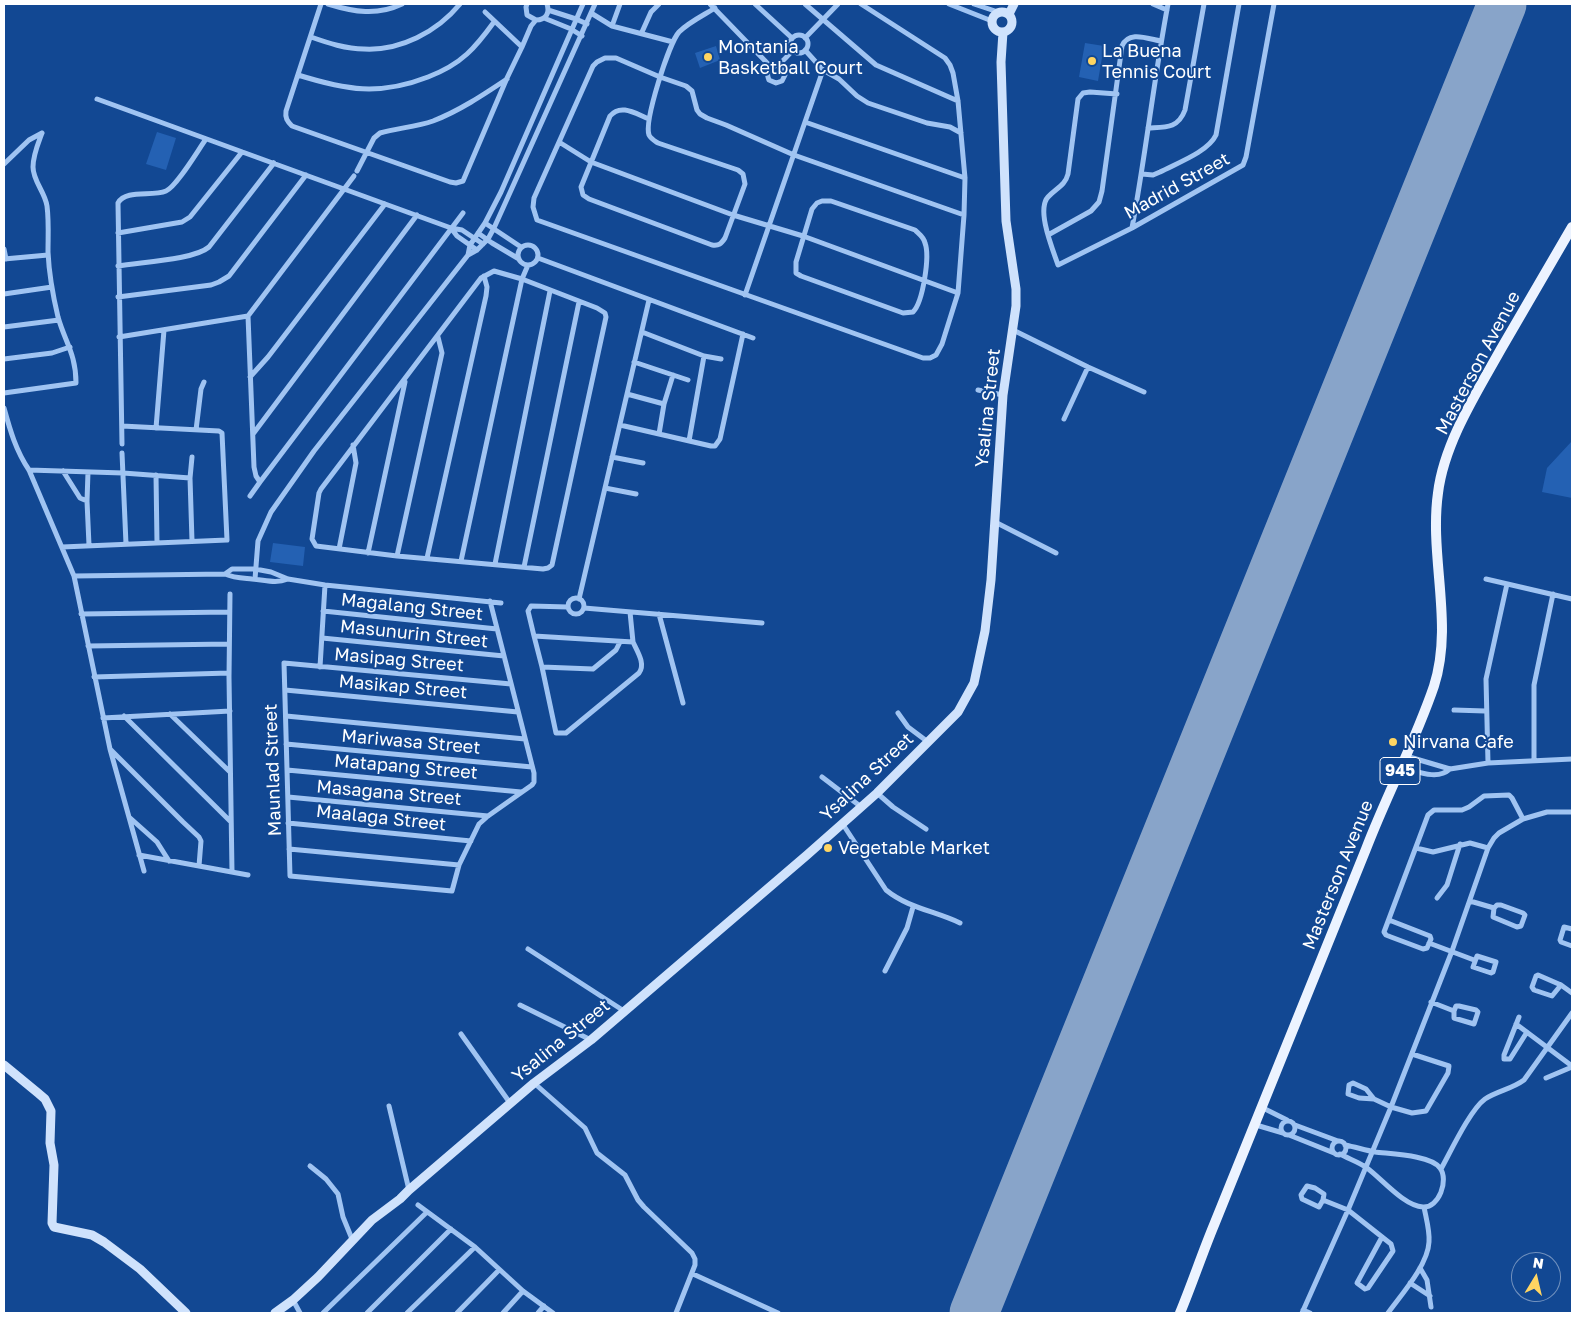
<!DOCTYPE html>
<style>
body{margin:0}
#map{position:relative;width:1576px;height:1317px;overflow:hidden;background:#124893;font-family:"Golos Text",sans-serif}
canvas{display:block}
.frame{position:absolute;inset:0;border:5px solid #fff;pointer-events:none}
.north{position:absolute;left:1511px;top:1252px;width:50px;height:50px;box-sizing:border-box;background:#124893;border:1px solid #7191be;border-radius:50%;rotate:9deg;font-size:14px;font-weight:700;line-height:20px;text-align:center;color:#fff}
.north::after{content:'';display:block;margin:auto;width:18px;height:22px;background:#ffd562;clip-path:polygon(50% 0,100% 100%,50% 72%,0 100%)}
</style>
<div id="map">
<canvas width="1576" height="1317"></canvas>
<div class="frame"></div>
<div class="north">N</div>
</div>
<script>
const c = document.querySelector('canvas').getContext('2d');
c.lineJoin = 'round';
function paint(path, color) { c.fillStyle = color; c.fill(path, 'evenodd'); }
function trace(path, color, width, dash) { c.strokeStyle = color; c.lineWidth = width; c.lineCap = dash ? 'butt' : 'round'; c.setLineDash(dash || []); c.stroke(path); }
function write(font, color, halo, rows, align = 'center') {
  c.font = font + ' "Golos Text",sans-serif'; c.lineWidth = 4; c.setLineDash([]); c.textBaseline = 'middle'; c.strokeStyle = halo; c.fillStyle = color; for (const [text, x, y, turn = 0] of rows) {
    c.save(); c.translate(x, y); c.rotate((+turn || 0) * Math.PI / 180); c.textAlign = isNaN(turn) ? turn : align; if (halo) c.strokeText(text, 0, 0); c.fillText(text, 0, 0); c.restore();
  }
}
const green = new Path2D(`
 M1085,43L1104,46L1098,81L1079,77Z
 M716,46L720,60L700,68L695,53Z
 M157,132L176,138L166,170L146,164Z
 M1572,441V498L1542,492L1547,468Z
 M273,543L305,547L303,566L270,562Z`);
const runway = new Path2D(`
 M974,1313L1502,4`);
const street = new Path2D(`
 M321,4L286,111C285,118 287,121 292,126L450,182L456,183L463,181L507,78L522,47
 M328,4C354,12 377,16 402,4
 M527,4L526,7L527,15L536,20C546,20 550,13 547,4
 M710,4L771,67
 M755,4L792,38
 M805,4L876,65L958,101
 M861,4L945,58L950,65L953,73L958,101L965,178L964,215L958,293L942,344L936,355L930,358H923L537,220L533,207L534,198L593,66L597,62L605,58H616L660,77L686,86L692,91L697,110L700,114L707,118L726,125L794,155L964,215
 M949,4L992,21
 M974,4L998,12
 M1153,4L1167,10
 M548,10L576,19L587,24
 M485,12L522,47L531,26L536,20
 M591,13L612,26L673,42
 M544,18L571,29L582,36
 M612,26L620,4
 M642,32L651,12L659,4
 M790 44a9 9 0 1 1 18 0a9 9 0 1 1-18 0Z
 M311,37C328,43 346,49 364,49C400,51 437,32 460,4
 M805,38L838,4
 M805,50L823,70L839,79L857,96L868,103L927,123L950,127L961,133
 M777,65L783,68L785,75L782,81L776,83L769,80C765,70 770,69 777,65C783,62 788,55 793,50
 M298,75C346,90 379,96 428,77C441,72 456,64 467,54C477,45 486,33 494,22
 M1117,94L1090,92L1083,93L1078,99L1068,174C1065,186 1056,188 1048,197C1036,210 1053,250 1058,265L1132,228L1243,165L1246,157L1274,4
 M97,99L451,228L462,230L483,244
 M649,119C636,114 621,103 610,116L581,187L583,195L589,199L712,245C719,246 721,244 725,238L745,184L743,174L738,170L658,143C655,141 651,139 649,135C644,121 669,43 679,32C689,22 704,15 715,8
 M805,122L965,178
 M1148,128C1165,127 1178,129 1185,110L1204,4
 M559,142L591,162L733,215L803,236L958,293
 M4,164L29,140L42,133
 M357,171L374,138L380,133C397,128 416,127 433,121C459,111 483,95 507,79
 M1142,174L1153,175L1160,172C1177,163 1208,152 1216,135L1239,4
 M822,201H831L915,230C919,234 924,237 925,243C930,256 923,302 913,312L903,313L801,276L796,273V262L812,209L817,203Z
 M485,223L521,247
 M451,228L457,236L477,250
 M1132,228C1146,153 1154,78 1168,4
 M118,233L182,222L190,217L242,152
 M478,233L492,243L519,259
 M1048,235L1091,211L1099,202L1102,191L1122,46C1129,30 1148,39 1161,41
 M518 255a10 10 0 1 1 20 0a10 10 0 1 1-20 0Z
 M4,249L6,259
 M468,255L470,245L485,223L501,192L583,4
 M538,258L753,338
 M4,259L48,255
 M118,266C140,262 194,260 209,247L274,163
 M494,271L522,279L597,308L605,313L606,317L552,565L548,568L543,569L397,556L316,546L312,539L319,493L321,489L481,278Z
 M4,294L52,287
 M745,295L823,70
 M118,297L211,285L219,282L229,276L306,175
 M248,316L254,467L256,476L260,482L463,213
 M4,327L59,320
 M1013,330L1088,367L1144,392
 M642,332L704,356L721,359
 M119,337L248,316L354,176
 M4,359L52,353L70,347
 M634,362L688,380
 M250,377L268,357L385,204
 M978,390L1003,395
 M4,393L76,383C76,354 65,342 58,317C53,296 49,274 48,252C48,237 49,221 47,206C45,192 33,181 33,167C33,155 38,144 42,133
 M627,394L664,404
 M4,408C10,430 16,451 29,470L74,576L110,749L183,822L199,837L201,841L199,866
 M1064,419L1088,367
 M620,425L711,446H715L720,439L743,334
 M156,428L164,330
 M196,430L201,389L204,382
 M253,434L417,215
 M659,434L664,404L673,375
 M689,441L704,356
 M122,444L118,203C126,189 152,197 166,191C177,186 198,150 206,139
 M122,453L126,544
 M612,457L643,463
 M29,470L123,473L190,478L192,541
 M63,471L80,498L87,501
 M88,472L87,501L89,545
 M156,475L157,543
 M190,478L192,457
 M605,488L636,494
 M250,496L260,482
 M995,522L1056,553
 M62,547L227,540L222,433L219,431L122,426
 M339,549L356,463L353,445
 M368,553L405,382
 M397,556L442,353L438,337
 M427,558L486,296L487,287L484,276
 M461,561L522,279L528,265
 M495,564L550,291
 M524,567L579,302
 M225,574L232,569H255L271,572L288,579L325,585L501,603
 M74,576L225,574C234,578 242,578 252,579C266,580 275,584 288,579
 M255,579L258,541L271,512L314,451L468,255L477,250L488,239L494,228L595,4
 M1486,579L1572,599
 M230,594L229,677L232,872
 M568 606a8 8 0 1 1 16 0a8 8 0 1 1-16 0Z
 M579,599L649,300
 M490,601L534,773V782L532,785L488,816L479,824L459,865L452,891L290,876L284,663L511,684
 M568,607L531,606L528,611L534,636L633,642L630,612
 M584,608L762,623
 M323,611L497,629
 M81,614L229,612
 M659,614L683,703
 M534,636L542,667
 M322,638L504,656
 M620,642L616,650L593,669L542,667L556,733H566L639,673C646,664 637,651 633,642
 M88,646L229,644
 M320,667L325,585
 M94,677L229,673
 M285,690L518,712
 M1454,710L1485,711
 M898,713L908,727L928,742
 M170,714L230,772
 M124,716L230,821
 M286,716L525,739
 M103,718L230,711
 M286,744L532,767
 M110,749L144,871
 M1406,756L1450,769L1488,763L1572,759
 M1534,760V685L1553,594
 M1488,763L1486,679L1507,584
 M1401,767C1417,771 1437,781 1450,769
 M287,770L521,792
 M822,777L860,806
 M877,793L893,807L926,829
 M288,797L488,816
 M129,817L157,842L169,861
 M288,823L471,841
 M842,823L886,890C908,908 935,911 960,923
 M1416,848L1433,852L1470,843L1488,848
 M289,849L459,865
 M139,855L248,875
 M1437,898L1447,885L1460,844
 M1470,901L1494,908L1497,905H1501L1523,913L1525,915L1521,926L1517,927L1493,917L1494,908
 M1389,920L1430,936L1431,939L1427,948L1423,949L1391,937L1386,935L1384,932L1428,815L1434,810H1462L1469,807L1484,796L1509,795L1512,798L1523,819
 M1572,929L1564,927L1560,940L1561,942L1572,946
 M1429,943L1474,960
 M528,949L624,1011
 M1477,956L1496,962L1493,972L1491,973L1473,967Z
 M885,971L907,928L913,907
 M1561,985L1552,996L1534,990L1532,987L1536,976L1538,975L1561,985L1572,993
 M1431,1002L1454,1011L1456,1006H1459L1476,1010L1478,1012L1474,1024L1454,1018V1011
 M520,1005L591,1040
 M1519,1017L1504,1055V1059H1510L1527,1032
 M1516,1024L1572,1066
 M461,1034L510,1103
 M1546,1078L1572,1067
 M534,1083L585,1128L597,1153L625,1175L638,1200L644,1207L692,1253L695,1259V1265L676,1313
 M1374,1099L1359,1098L1348,1094L1349,1085L1353,1083L1366,1089L1374,1099L1391,1107L1412,1113L1426,1111L1448,1073L1449,1066L1412,1054
 M389,1106L409,1190
 M1263,1108L1287,1120
 M1281 1128a7 7 0 1 1 14 0a7 7 0 1 1-14 0Z
 M1256,1125L1283,1133
 M1295,1125L1338,1141
 M1289,1135L1334,1153
 M1332 1148a7 7 0 1 1 14 0a7 7 0 1 1-14 0Z
 M1340,1154C1349,1159 1359,1162 1367,1168C1382,1179 1404,1206 1423,1207C1439,1208 1449,1180 1440,1168C1431,1155 1390,1154 1375,1152C1365,1150 1355,1147 1345,1145
 M310,1166L326,1179L338,1194L343,1217L352,1239
 M1441,1169C1451,1151 1470,1110 1485,1099C1497,1091 1512,1089 1524,1080L1572,1013
 M1323,1200L1319,1207L1302,1199L1301,1195L1307,1186L1315,1188L1324,1194L1323,1200L1348,1210L1391,1244L1393,1251L1368,1288L1365,1289L1357,1283L1382,1237
 M418,1205L475,1247L523,1291L553,1313
 M1420,1268L1427,1280L1431,1307
 M693,1274L778,1313
 M1410,1283L1430,1296
 M293,1300L300,1313
 M1303,1310L1310,1313
 M323,1313L427,1212
 M367,1313L451,1229
 M407,1313L475,1247
 M457,1313L499,1270
 M503,1313L523,1291
 M538,1313L544,1306
 M1302,1313L1348,1210L1391,1107L1452,951L1488,848L1494,838L1499,833L1523,819L1547,812H1572
 M1388,1313C1401,1295 1428,1265 1429,1242C1430,1231 1426,1218 1424,1207`);
const secondary = new Path2D(`
 M992 22a10 10 0 1 1 20 0a10 10 0 1 1-20 0Z
 M1009,14L1014,4
 M4,1065L38,1093L45,1099L51,1111L50,1143L54,1165L52,1223L54,1227L92,1235L104,1242L140,1269L186,1313
 M275,1313L293,1300L318,1277L372,1220L400,1199L409,1190L534,1083L591,1040L807,855L877,793L958,712L974,683L985,631L991,580L1003,395L1016,306V289L1006,221L1001,62L1003,32`);
const primary = new Path2D(`
 M1180,1313C1192,1284 1202,1254 1214,1225C1265,1100 1316,975 1366,849C1387,794 1415,742 1434,686C1454,624 1429,557 1438,493C1444,443 1477,392 1501,349C1525,308 1549,267 1572,227`);
const markers = [
 [708,57,5,"#ffd562"],
 [1092,61,5,"#ffd562"],
 [1393,742,5,"#ffd562"],
 [828,848,5,"#ffd562"]
];
const shields = [
 [1400,771,40]
];
const shieldNames = [
 ["945",1400,771]
];
const poiNames = [
 ["Montania",718,47],
 ["Basketball Court",718,68],
 ["La Buena",1102,51],
 ["Tennis Court",1102,72],
 ["Nirvana Cafe",1403,742],
 ["Vegetable Market",838,848]
];
const streetNames = [
 ["Madrid Street",1177,186,-29],
 ["Masterson Avenue",1478,363,-62],
 ["Ysalina Street",988,408,-84],
 ["Magalang Street",412,607,6],
 ["Masunurin Street",414,634,6],
 ["Masipag Street",399,660,5],
 ["Masikap Street",403,687,5],
 ["Mariwasa Street",411,742,5],
 ["Matapang Street",406,767,5],
 ["Maunlad Street",273,770,-92],
 ["Ysalina Street",867,777,-43],
 ["Masagana Street",389,793,5],
 ["Maalaga Street",381,818,6],
 ["Masterson Avenue",1338,875,-68],
 ["Ysalina Street",561,1041,-39]
];
paint(green, '#2461b3');
trace(runway, '#88a4c9', 49);
trace(street, '#a0c4f2', 5);
trace(secondary, '#cfe2fc', 9);
trace(primary, '#ecf3ff', 10);
for (const [x, y, r, color] of markers) { const dot = new Path2D(); dot.arc(x, y, r, 0, 2 * Math.PI); c.fillStyle = color; c.fill(dot); trace(dot, '#124893', 2); }
for (const [x, y, w] of shields) { const box = new Path2D(); box.roundRect(x - w / 2, y - 13.5, w, 27, 4); c.fillStyle = '#124893'; c.fill(box); trace(box, '#fff', 1); }
write('bold 16px', '#fff', null, shieldNames);
write('18px', '#fff', '#124893', poiNames, 'left');
write('18px', '#fff', '#124893', streetNames);
</script>
